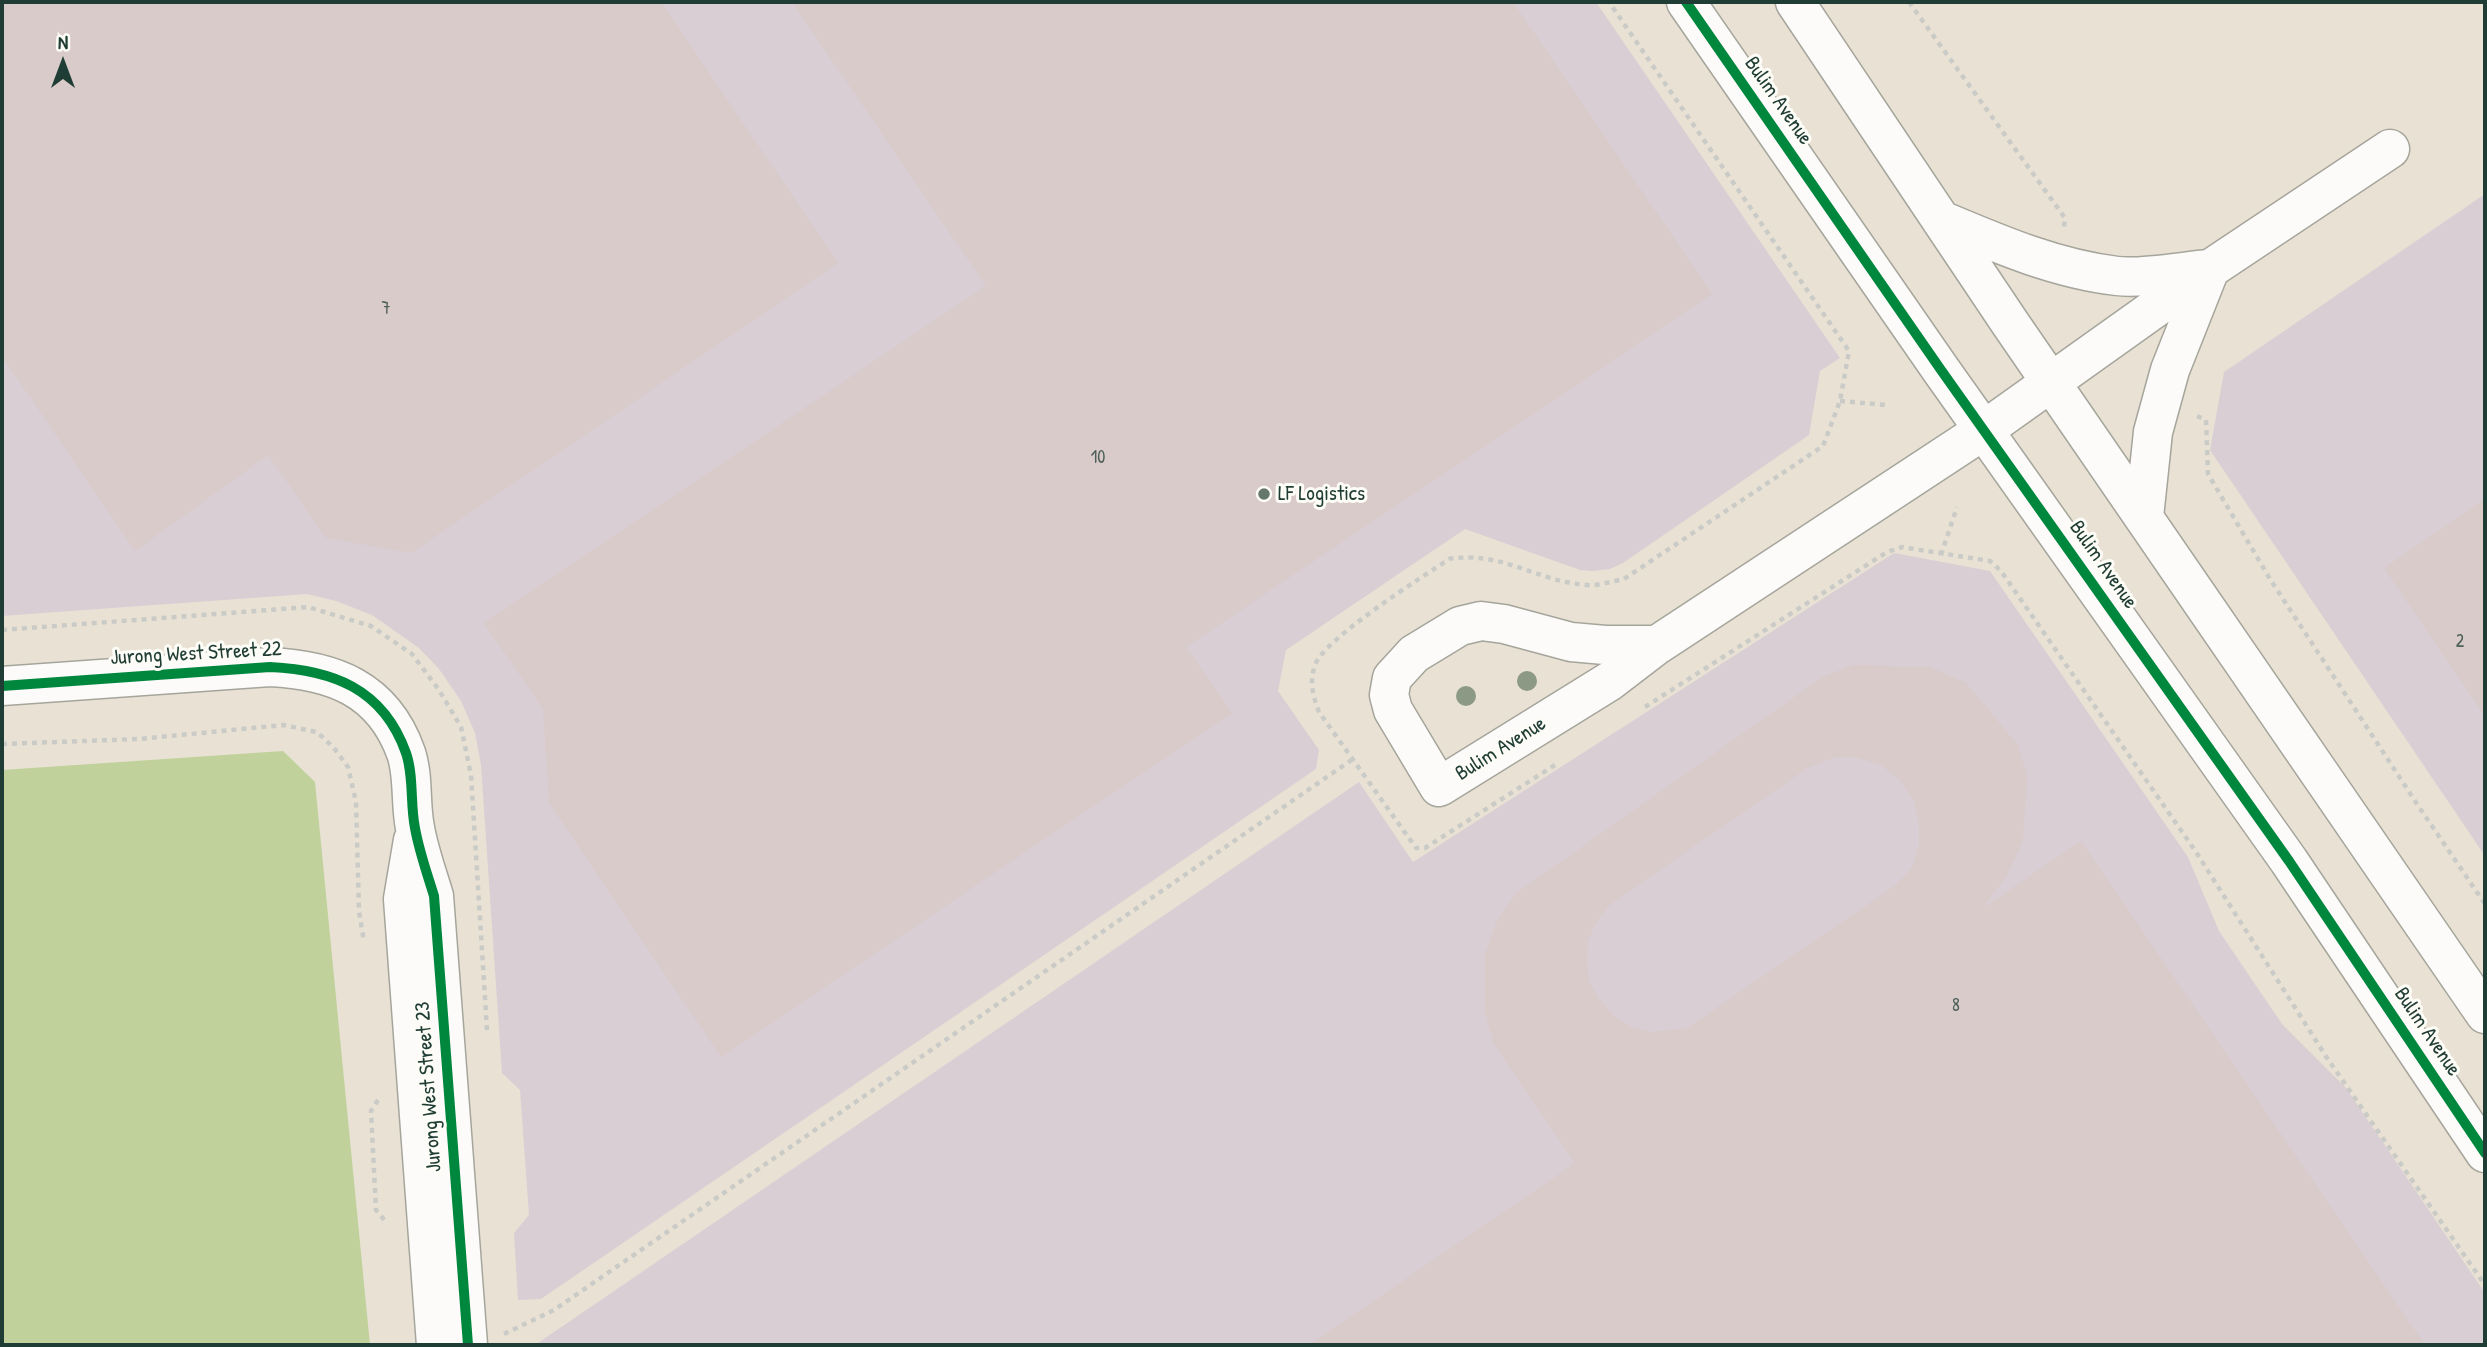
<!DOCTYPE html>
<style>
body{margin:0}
#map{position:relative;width:2487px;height:1347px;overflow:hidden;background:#e9e2d4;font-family:"Patrick Hand",sans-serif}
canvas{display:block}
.frame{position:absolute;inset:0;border:4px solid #1f3d34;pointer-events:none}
.north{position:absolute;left:28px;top:28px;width:70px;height:70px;-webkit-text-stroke:5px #fdfcf7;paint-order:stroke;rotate:0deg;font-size:19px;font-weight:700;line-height:28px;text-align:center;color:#1f3d34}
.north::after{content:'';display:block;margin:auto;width:24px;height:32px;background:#1f3d34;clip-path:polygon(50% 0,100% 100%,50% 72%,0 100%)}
</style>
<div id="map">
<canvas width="2487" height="1347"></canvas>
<div class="frame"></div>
<div class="north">N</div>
</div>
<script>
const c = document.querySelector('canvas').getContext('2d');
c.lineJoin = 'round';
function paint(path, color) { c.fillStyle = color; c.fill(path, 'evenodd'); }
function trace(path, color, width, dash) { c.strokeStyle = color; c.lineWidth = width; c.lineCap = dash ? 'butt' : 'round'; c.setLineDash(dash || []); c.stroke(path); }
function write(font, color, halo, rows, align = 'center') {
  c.font = font + ' "Patrick Hand",sans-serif'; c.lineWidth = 6; c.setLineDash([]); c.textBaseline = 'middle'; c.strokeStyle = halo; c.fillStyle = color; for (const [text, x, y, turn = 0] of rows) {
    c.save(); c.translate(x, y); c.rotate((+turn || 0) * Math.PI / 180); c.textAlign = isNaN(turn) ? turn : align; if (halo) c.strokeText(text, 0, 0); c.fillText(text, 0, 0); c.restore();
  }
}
const industrial = new Path2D(`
 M2,2H1596L1840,358L1820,371L1809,435L1623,563L1610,569L1592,571L1580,570L1465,529L1286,650L1278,691L1319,750L1316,769L541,1299L518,1300L514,1233L529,1215L520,1090L502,1073L481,765L475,733L461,701L439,669L419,648L372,615L336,601L307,594L2,616Z
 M2485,194V856L2210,450L2224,372Z
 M1894,553L1990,571L2188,857L2219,931L2282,1024L2346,1088L2485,1293V1345H535L1359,782L1413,862Z`);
const green = new Path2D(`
 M283,751L315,782L370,1345H2V770Z`);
const building = new Path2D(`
 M2,2H661L838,263L411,553L326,538L268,455L135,551L2,356Z
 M792,2H1513L1712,294L1186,647L1232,713L721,1057L549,803L543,709L484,623L986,286Z
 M2485,499V716L2384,568Z
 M1854,665L1930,667L1966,683L2018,745L2027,776L2023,841L2007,875L1983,908L2081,841L2425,1345H1309L1575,1163L1494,1044L1485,1014V953L1496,923L1515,894L1824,676ZM1855,757L1881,765L1901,781L1914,801L1919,822V846L1911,869L1896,885L1687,1028L1650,1032L1630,1026L1612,1014L1598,998L1589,981L1587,961L1588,941L1596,922L1612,903L1809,767L1833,758Z`);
const path = new Path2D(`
 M1909,2L2065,218L2064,227
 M1840,401L1887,405
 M2197,416L2206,420L2208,474L2270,579L2417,804L2485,904
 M1941,555L1957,507
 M2,630L308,607L371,626L412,654L439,690L461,727L471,775L487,1030
 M1645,707L1887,552L1902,547L1990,561L2001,571L2196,852L2327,1058L2485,1285
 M2,744L139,739L283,725L317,732L334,748L348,767L356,802L359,911L364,942
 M1555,765L1425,848H1416L1319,712C1313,696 1309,683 1315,665C1325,638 1421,578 1449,559C1501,550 1538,582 1587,585C1599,586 1613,581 1624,579L1823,446L1840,401L1849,351L1609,2
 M378,1100L371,1111L376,1210L386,1222
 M504,1334L554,1310L1353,759`);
const minor = new Path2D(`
 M1686,2L1941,370L2289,861L2485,1153
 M1795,2L2010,323L2485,1014
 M1941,220C1998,244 2056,269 2117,276C2141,279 2184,271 2209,269
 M2144,517L2153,432L2170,370L2210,269
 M1657,645H1605L1571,642L1504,624L1481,621L1460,626L1414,654L1392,678L1389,695L1393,710L1439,787L1610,681L1657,645L1984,430L2210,269L2390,149
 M2,686L270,667C332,670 383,688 406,753C414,776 410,804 415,828C419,851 427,873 434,896L468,1345
 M413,840L403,899L436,1345`);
const cycleway = new Path2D(`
 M1686,2L1941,370L2289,861L2485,1153
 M2,686L270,667C332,670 383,688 406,753C414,776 410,804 415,828C419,851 427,873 434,896L468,1345`);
const trees = [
 [1527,681],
 [1466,696]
];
const markers = [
 [1264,494,7,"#66776c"]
];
const numberNames = [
 ["7",386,309],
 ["10",1098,458],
 ["2",2460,642],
 ["8",1956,1006]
];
const streetNames = [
 ["Bulim Avenue",1778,101,55],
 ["Bulim Avenue",2103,565,55],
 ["Jurong West Street 22",196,654,-3],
 ["Bulim Avenue",1501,749,-32],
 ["Bulim Avenue",2427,1032,56],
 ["Jurong West Street 23",429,1087,-94]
];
const poiNames = [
 ["LF Logistics",1278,494]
];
paint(industrial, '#d9ced4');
paint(green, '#c0d19b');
paint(building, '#dacbcb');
trace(minor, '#a5a59c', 41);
trace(path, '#cacbc7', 4.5, [5, 5]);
trace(minor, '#fcfbf9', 38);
trace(cycleway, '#00873e', 10);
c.fillStyle = '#8c9984';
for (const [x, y] of trees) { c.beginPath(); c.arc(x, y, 10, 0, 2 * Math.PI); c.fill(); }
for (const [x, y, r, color] of markers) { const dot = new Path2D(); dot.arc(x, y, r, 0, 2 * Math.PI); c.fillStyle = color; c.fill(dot); trace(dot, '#fdfcf7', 2.5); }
write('18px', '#4e605a', null, numberNames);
write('21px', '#1f3d34', '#fdfcf7', streetNames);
write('21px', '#1f3d34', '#fdfcf7', poiNames, 'left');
</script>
